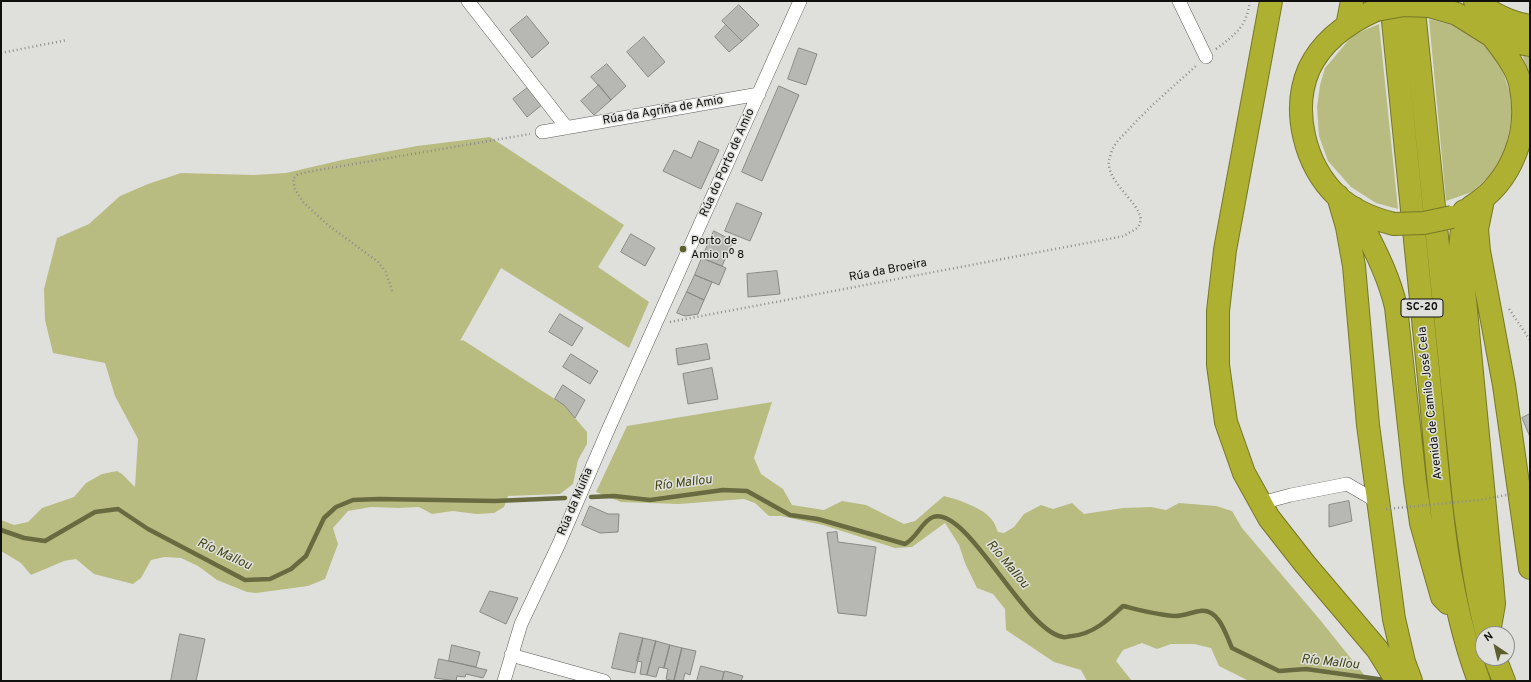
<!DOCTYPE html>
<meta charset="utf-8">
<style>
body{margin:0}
#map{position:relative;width:1531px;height:682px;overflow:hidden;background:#dfe0dc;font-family:Overpass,sans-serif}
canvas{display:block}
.frame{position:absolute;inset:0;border:2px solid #10100f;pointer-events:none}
.north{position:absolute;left:1475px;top:626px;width:40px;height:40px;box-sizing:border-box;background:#dfe0dc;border:1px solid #8c8d8a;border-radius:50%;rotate:325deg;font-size:11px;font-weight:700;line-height:16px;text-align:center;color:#10100f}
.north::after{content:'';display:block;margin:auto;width:14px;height:18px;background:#5c5e2b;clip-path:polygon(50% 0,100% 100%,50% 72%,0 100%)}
</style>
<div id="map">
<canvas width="1531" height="682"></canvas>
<div class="frame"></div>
<div class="north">N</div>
</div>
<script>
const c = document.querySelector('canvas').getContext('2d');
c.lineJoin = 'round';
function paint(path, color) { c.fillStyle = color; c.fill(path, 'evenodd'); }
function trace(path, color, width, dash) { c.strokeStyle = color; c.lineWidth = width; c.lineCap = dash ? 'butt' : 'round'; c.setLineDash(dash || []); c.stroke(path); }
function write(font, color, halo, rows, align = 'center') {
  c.font = font + ' Overpass,sans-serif'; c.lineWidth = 3; c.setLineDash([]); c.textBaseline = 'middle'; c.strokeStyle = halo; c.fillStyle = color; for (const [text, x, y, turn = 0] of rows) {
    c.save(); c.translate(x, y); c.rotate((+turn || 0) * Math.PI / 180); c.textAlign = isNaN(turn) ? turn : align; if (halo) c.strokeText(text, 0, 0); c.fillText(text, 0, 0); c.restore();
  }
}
const green = new Path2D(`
 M1429,19L1456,26L1482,42L1501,66L1512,99V116L1504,156L1490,175L1472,192L1446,201Z
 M1379,24L1398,209L1376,203L1351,187L1328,161L1319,136L1317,107L1320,85L1325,68L1353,35Z
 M1522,54L1530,55V77Z
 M490,137L624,225L598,267L649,302L629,348L501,268L460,341L463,340L564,405L587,432V444L578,460L573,484L560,494L508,496L504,507L494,513L476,514L453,511L432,514L419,507L399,508L371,507L348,511L333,528L338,544L325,579L308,586L256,593L247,592L217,580L198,566L181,558L165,557L151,560L141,578L133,584L94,574L76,559L64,561L31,575L21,563L1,551V520L14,525L28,522L42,508L74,497L86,483L102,474L117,471L122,474L135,487L138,439L115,396L105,363L53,353L45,320L44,289L57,238L89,224L120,196L148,184L181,173L254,175L286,173L342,160L417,146Z
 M772,402L754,458L761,474L783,489L792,505L824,510L842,501L866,505L904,524L915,521L944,496C957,499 984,508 992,520C995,523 996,528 998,532L1004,533L1014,527L1024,514L1041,505L1053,509L1072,503L1084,514L1123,508L1151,507L1166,510L1179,503L1216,506L1232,511L1242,528L1321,621L1369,681H1249L1219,666L1211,648L1194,644H1171L1157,649L1142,643L1123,650L1116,661L1132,681H1087L1081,670L1054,662L1006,630L1005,609L993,594L977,588L965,563L959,545L945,523L912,547L895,548L823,525L781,516H769L755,503L744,499L679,504L621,502L596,492L627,426Z`);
const stream = new Path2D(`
 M591,497L614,496L650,500L723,490L747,491L790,515L818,519L905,544C917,538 922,521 933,517C967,505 1024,631 1063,637C1065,638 1069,636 1072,636C1093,634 1108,620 1123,606C1140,610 1158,615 1175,616C1184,616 1192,612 1200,611C1219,608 1226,635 1232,648L1279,671L1306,669L1385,680
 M1,530L24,538L45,541L95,512L118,509L148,529L245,580L270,579L291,569L306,556L324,518L336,507L353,500L379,499L495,501L565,498`);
const building = new Path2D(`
 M739,5L759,25L742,41L722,21Z
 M527,16L549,43L532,58L510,30Z
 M726,25L742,41L729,52L715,37Z
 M644,37L665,62L648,77L627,52Z
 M799,48L817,54L806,85L788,79Z
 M607,64L626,86L611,100L591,77Z
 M599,85L611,100L594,115L581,101Z
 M530,86L543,104L527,117L513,99Z
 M779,86L799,95L762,181L742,172Z
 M699,141L719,150L701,189L663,171L674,150L691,158Z
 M737,203L762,213L750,241L725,231Z
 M714,231L733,241L722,266L702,258Z
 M631,234L655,248L645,266L621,252Z
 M702,258L726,268L719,285L695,275Z
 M777,271L780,294L748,297L747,274Z
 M695,275L712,282L704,300L687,292Z
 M687,292L704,300L698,314L685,316L677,313Z
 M560,314L583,328L572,346L549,332Z
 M707,344L710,359L678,365L676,349Z
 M571,354L598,371L590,384L563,367Z
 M712,368L718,399L688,404L683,374Z
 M563,385L585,400L575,418L564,405L555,399Z
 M1530,414V437L1522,418Z
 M1349,501L1352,521L1329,527V505Z
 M590,506L608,514H619L618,532L600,533L582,525Z
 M837,532L838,542L876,547L866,616L838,613L827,533Z
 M490,591L518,598L506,624L480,612Z
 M620,633L643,638L635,673L612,668Z
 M180,634L205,639L196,681H171Z
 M643,638L656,641L647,675L640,674L642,662L637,661Z
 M656,641L670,645L664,668L659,667L656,677L647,675Z
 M452,645L480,652L476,667L449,661Z
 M670,645L682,648L674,681L666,679L668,669L664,668Z
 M682,648L696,651L690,675L685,673L683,681H674Z
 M439,659L449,661L487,670L483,678L466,674L465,677L457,676L456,681L435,678Z
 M701,666L724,672L722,681H697Z
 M725,671L743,676L741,681H722Z`);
const path = new Path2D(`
 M1216,49C1235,35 1247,26 1250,1
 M1,53L67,40
 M392,291L386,272L378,262L328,225L303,202L295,189L293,179L297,175L307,172L530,134
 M1509,309L1530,340
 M670,322L1124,236C1128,233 1133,231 1137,228C1154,210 1105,186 1109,160C1110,157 1111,152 1113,148C1116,141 1125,134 1130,128C1151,105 1174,86 1197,65`);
const street = new Path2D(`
 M468,1L567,128
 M1179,1L1206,57
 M542,132L759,94
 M1261,503L1291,495L1347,484L1378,502
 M511,655L604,681
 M504,681L521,624L558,546L608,430L800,1`);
const highway = new Path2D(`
 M1271,1L1225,250L1218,311V365L1226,422L1244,473L1269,518L1305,564L1377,649L1397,681
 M1391,1C1404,127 1416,253 1429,379C1439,480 1443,585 1479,681
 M1413,1L1465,511C1471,552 1476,594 1487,634
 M1475,1C1491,13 1510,23 1530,26
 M1429,6L1457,14L1492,36L1513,42L1530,45
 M1376,10C1349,22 1322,41 1309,69C1291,111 1305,165 1337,196C1353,211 1374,219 1394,224
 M1347,26L1352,1
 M1338,196L1347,227L1354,266L1368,425L1394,619L1404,662L1411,681
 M1483,200L1477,229L1479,251L1504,385L1530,568
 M1471,207C1513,181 1531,131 1520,83C1516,66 1502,49 1492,36
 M1354,208C1370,241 1388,272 1396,307L1415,481L1421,523L1442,597L1448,603
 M1464,211L1460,248L1492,581L1494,604L1490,627
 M1495,658L1504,681`);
const pathBridge = new Path2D(`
 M1386,509L1479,500L1512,494`);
const highwayBridge = new Path2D(`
 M1376,10L1404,5L1429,6
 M1394,224L1424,223L1452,217`);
const markers = [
 [683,249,4,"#5c5e2b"]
];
const shields = [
 [1422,308,42]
];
const shieldNames = [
 ["SC-20",1422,308]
];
const streetNames = [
 ["Rúa da Agriña de Amio",663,111,-10],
 ["Rúa do Porto de Amio",728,163,-66],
 ["Rúa da Broeira",888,271,-11],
 ["Avenida de Camilo José Cela",1431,403,-96],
 ["Rúa da Muíña",576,502,-67]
];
const poiNames = [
 ["Porto de",691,242],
 ["Amio nº 8",691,256]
];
const waterNames = [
 ["Río Mallou",683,484,-7],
 ["Río Mallou",224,555,25],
 ["Río Mallou",1007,565,50],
 ["Río Mallou",1330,663,6]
];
paint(green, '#b9bc81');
trace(stream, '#686a3f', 4.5);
paint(building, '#b7b8b4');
trace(building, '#888985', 1);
trace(street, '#5e5e5b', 14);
trace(highway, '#777826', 24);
trace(path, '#8c8c89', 2.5, [1, 3]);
trace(street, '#fff', 13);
trace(highway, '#aeb032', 22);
trace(highwayBridge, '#777826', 24, []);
trace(pathBridge, '#8c8c89', 2.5, [1, 3]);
trace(highwayBridge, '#aeb032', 22);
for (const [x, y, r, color] of markers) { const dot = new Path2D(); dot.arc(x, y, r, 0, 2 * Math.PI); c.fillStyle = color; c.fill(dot); trace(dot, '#dfe0dc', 1.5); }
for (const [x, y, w] of shields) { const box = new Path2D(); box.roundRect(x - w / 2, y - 9, w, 18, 3); c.fillStyle = '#dfe0dc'; c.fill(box); trace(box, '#10100f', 1); }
write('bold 11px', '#10100f', null, shieldNames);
write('12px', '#10100f', '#dfe0dc', streetNames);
write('12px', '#10100f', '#dfe0dc', poiNames, 'left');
write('italic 13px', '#434515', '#dfe0dc', waterNames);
</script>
